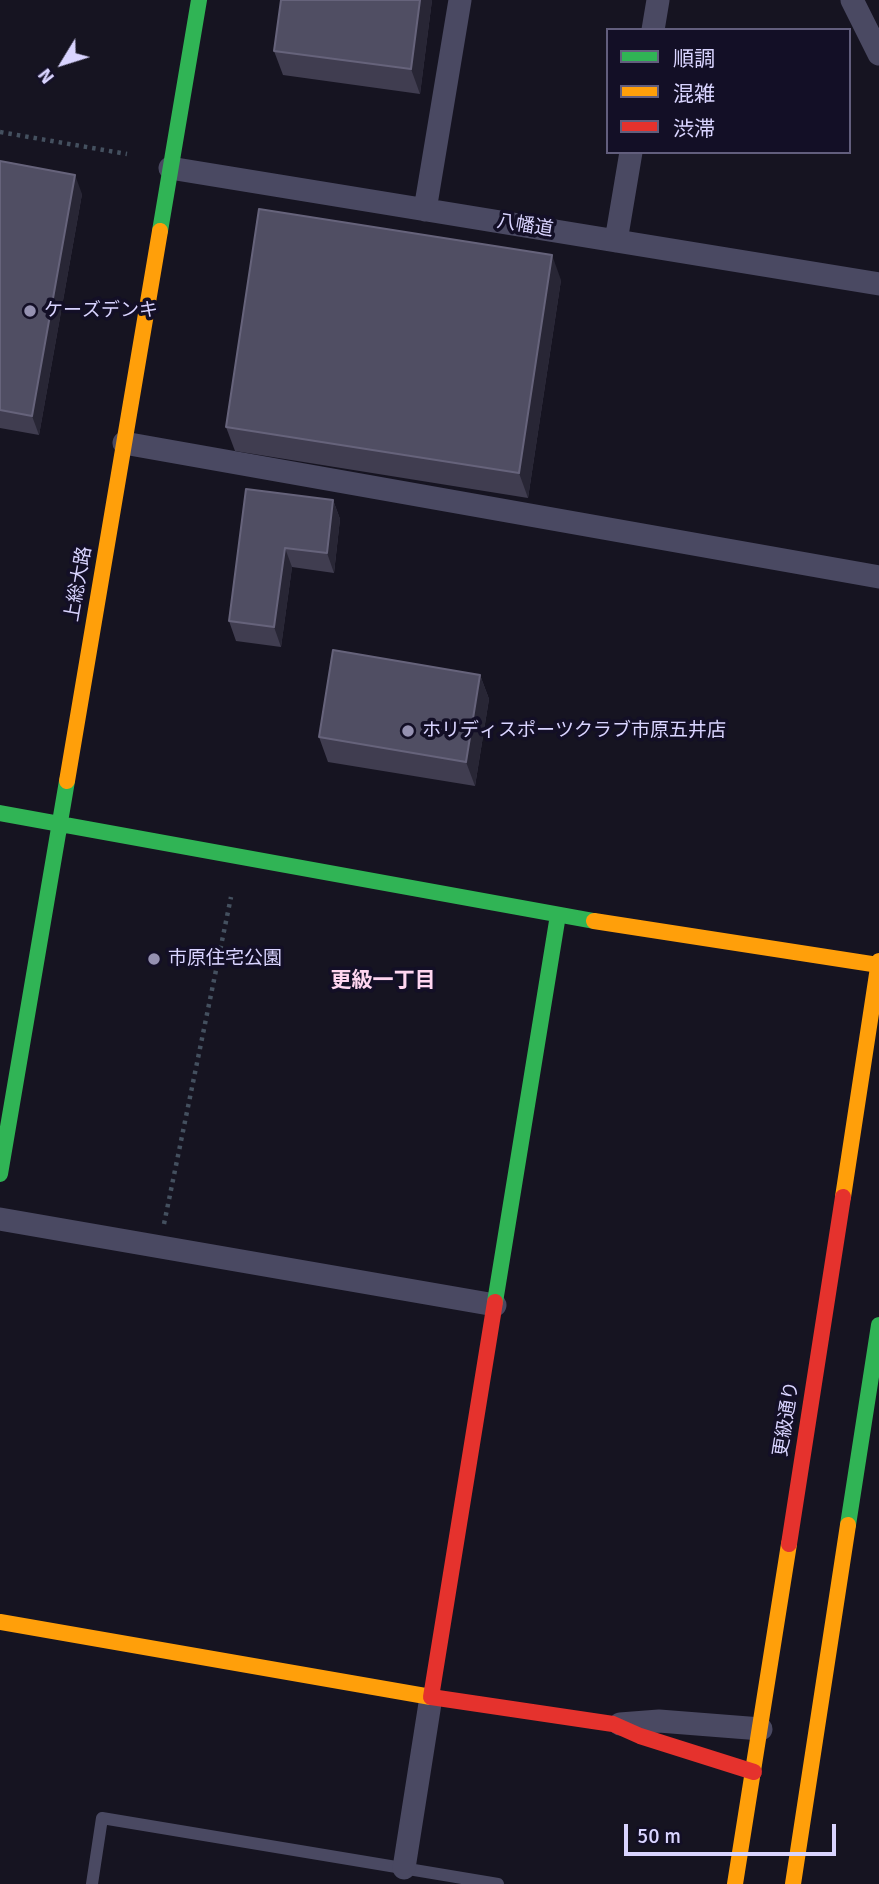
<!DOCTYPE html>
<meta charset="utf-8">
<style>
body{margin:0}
#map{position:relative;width:879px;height:1884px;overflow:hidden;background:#161421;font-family:Signika,"Noto Sans JP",sans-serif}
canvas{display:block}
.legend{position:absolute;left:606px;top:28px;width:245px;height:126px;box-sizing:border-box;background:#130f26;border:2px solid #625e7d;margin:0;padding:9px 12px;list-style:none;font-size:21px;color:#d9d4ff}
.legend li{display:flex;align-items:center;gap:14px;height:35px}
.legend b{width:35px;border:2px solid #625e7d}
.north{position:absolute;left:28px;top:28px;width:70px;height:70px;-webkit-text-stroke:5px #130f26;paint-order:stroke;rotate:232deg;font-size:19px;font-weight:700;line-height:28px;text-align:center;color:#d9d4ff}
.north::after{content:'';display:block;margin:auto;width:24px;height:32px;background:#d9d4ff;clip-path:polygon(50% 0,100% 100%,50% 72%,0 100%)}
.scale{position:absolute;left:624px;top:1824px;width:212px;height:32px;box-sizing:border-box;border:4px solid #d9d4ff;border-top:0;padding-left:9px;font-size:21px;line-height:24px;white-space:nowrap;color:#d9d4ff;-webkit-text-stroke:5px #130f26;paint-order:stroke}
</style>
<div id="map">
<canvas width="879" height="1884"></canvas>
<ul class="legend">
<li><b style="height:9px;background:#30b455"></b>順調</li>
<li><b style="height:9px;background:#ff9f0a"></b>混雑</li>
<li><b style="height:9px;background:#e5322d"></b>渋滞</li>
</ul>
<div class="north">N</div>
<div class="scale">50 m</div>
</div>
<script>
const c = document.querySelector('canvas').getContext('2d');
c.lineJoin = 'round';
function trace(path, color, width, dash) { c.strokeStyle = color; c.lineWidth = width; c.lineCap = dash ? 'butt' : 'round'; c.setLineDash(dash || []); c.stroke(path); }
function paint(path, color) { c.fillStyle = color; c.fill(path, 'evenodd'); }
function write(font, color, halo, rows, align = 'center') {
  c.font = font + ' Signika,"Noto Sans JP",sans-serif'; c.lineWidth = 7; c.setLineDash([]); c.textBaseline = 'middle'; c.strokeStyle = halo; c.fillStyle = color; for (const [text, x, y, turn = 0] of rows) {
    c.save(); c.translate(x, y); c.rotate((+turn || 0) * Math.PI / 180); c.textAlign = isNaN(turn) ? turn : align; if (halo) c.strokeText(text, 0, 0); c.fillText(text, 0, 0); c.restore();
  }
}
const path = new Path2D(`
 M0,132L127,154
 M164,1224L231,897`);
const lane = new Path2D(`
 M92,1884L102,1818L498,1884`);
const street = new Path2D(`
 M852,0L879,54
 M653,30L658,0
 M170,168L879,284
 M425,210L460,0
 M616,241L631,152
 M124,443L879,577
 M0,1219L495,1305
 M620,1724L659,1721L761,1729
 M404,1868L431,1697`);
const fast = new Path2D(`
 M160,231L199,0
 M0,813L594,921
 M0,1174L67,781
 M495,1302L558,915
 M848,1525L879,1325`);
const slow = new Path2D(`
 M67,781L160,231
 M594,921L879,965
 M843,1197L879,961
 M0,1622L431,1697
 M735,1884L789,1544
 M793,1884L848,1525`);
const jam = new Path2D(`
 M789,1544L843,1197
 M431,1697L613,1724L640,1736L754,1772
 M431,1697L495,1302`);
const wall = new Path2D(`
 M281,0H432L420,94L283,75L274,51Z
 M0,161L82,194L39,435L0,428Z
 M561,280L528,498L235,451L226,427Z
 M246,489L333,500L340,519L334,573L292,567L281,647L236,641L229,621Z
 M480,675L489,699L475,786L328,762L319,737Z`);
const shadedWall = new Path2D(`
 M420,0H432L420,94L411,69Z
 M75,175L82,194L39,435L32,416Z
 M552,255L561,280L528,498L519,473Z
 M333,500L340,519L334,573L327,553Z
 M285,548L292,567L281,647L274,627Z
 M480,675L489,699L475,786L466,762Z`);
const building = new Path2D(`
 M281,0H420L411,69L274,51Z
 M0,161L75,175L32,416L0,410Z
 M259,209L552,255L519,473L226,427Z
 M246,489L333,500L327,553L285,548L274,627L229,621Z
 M333,650L480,675L466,762L319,737Z`);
const markers = [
 [30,311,7,"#9591b1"],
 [408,731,7,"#9591b1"],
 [154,959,7,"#9591b1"]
];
const streetNames = [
 ["八幡道",525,226,9],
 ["上総大路",79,584,-80],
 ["更級通り",787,1419,-81]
];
const poiNames = [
 ["ケーズデンキ",44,311],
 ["ホリディスポーツクラブ市原五井店",422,731],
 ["市原住宅公園",168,959]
];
const neighbourhoodNames = [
 ["更級一丁目",383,981]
];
trace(path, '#44505f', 4.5, [3.5, 5]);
trace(lane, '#4a4962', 12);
trace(street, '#4a4962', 23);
trace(fast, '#30b455', 16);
trace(slow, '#ff9f0a', 16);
trace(jam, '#e5322d', 16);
paint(wall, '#403d50');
paint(shadedWall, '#282635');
paint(building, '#504e63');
trace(building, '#66637b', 2);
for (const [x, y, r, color] of markers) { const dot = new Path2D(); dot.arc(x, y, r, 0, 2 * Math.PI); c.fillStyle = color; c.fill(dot); trace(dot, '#130f26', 2.5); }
write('19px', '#d9d4ff', '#130f26', streetNames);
write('19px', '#d9d4ff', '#130f26', poiNames, 'left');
write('bold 21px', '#ffd6f0', '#130f26', neighbourhoodNames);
</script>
